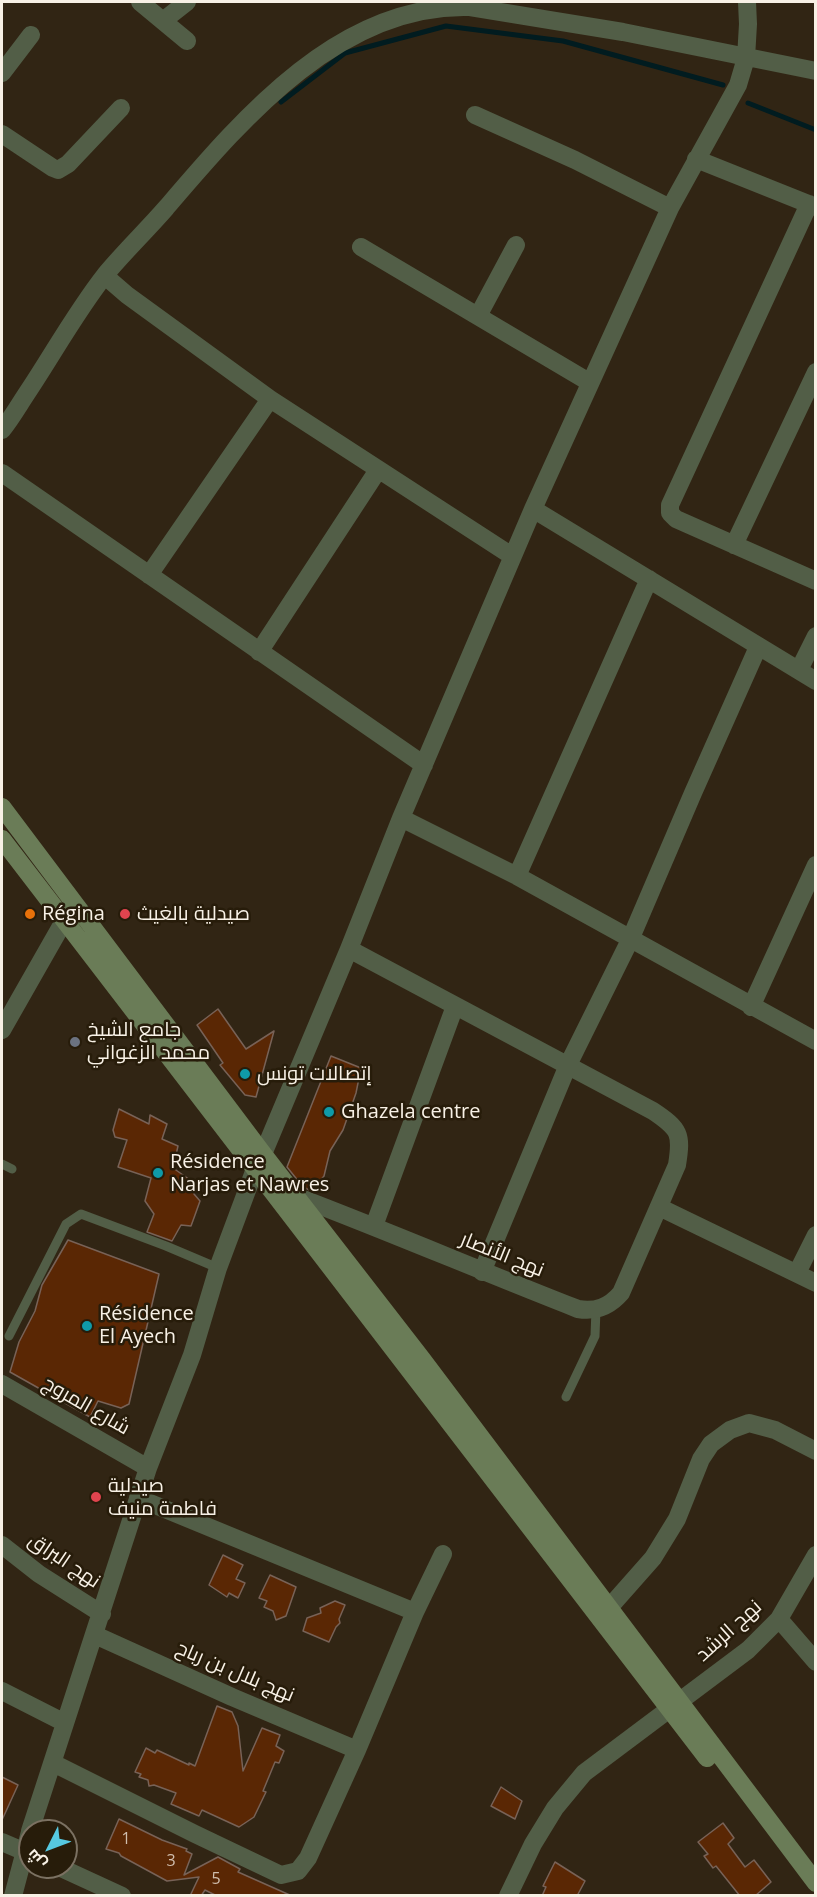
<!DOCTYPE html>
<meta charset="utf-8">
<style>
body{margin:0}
#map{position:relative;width:817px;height:1897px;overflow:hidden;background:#312514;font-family:"Open Sans",Cairo,sans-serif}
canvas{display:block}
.frame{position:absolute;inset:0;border:3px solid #f8f1e6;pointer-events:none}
.north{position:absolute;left:18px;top:1819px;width:60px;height:60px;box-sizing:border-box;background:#271c0a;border:2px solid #7b7162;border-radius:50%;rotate:228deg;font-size:16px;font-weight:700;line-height:24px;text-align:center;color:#f8f1e6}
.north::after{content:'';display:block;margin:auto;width:21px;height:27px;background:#56c9e1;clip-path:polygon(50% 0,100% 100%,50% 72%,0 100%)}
</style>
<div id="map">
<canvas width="817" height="1897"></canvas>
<div class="frame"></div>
<div class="north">ش</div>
</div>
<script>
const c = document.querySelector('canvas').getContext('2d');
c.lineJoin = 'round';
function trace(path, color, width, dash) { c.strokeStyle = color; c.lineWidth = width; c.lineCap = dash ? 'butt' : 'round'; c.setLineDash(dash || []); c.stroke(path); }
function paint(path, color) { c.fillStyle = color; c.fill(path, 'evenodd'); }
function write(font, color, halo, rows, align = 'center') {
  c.font = font + ' "Open Sans",Cairo,sans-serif'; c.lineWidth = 5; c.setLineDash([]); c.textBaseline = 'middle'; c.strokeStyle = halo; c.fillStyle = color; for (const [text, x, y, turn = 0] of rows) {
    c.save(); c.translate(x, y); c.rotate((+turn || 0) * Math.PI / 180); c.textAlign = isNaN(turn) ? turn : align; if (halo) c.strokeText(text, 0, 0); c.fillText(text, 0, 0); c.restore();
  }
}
const stream = new Path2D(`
 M281,102L345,53L446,26L563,41L723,85
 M748,103L816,130`);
const building = new Path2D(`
 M218,1009L246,1049L274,1031L256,1097L245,1095L220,1065L223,1063L197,1025Z
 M331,1056L361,1068L356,1093L343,1130L330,1151L324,1176L312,1191L303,1187L287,1167Z
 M119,1109L149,1124L150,1115L167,1124L162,1139L178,1146L173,1168L193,1182L194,1194L200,1201L195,1215L191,1226L181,1225L172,1241L147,1232L154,1214L145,1201L151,1178L118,1167L127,1140L115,1137L113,1130Z
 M68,1240L159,1274L129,1404L121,1408L98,1401L90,1417L10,1372L19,1342L35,1311L42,1285Z
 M223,1555L243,1565L236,1579L245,1583L238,1598L229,1593L227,1597L209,1585Z
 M270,1575L296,1587L286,1616L276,1620L273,1611L264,1607L267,1601L259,1598Z
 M335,1601L345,1605L339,1619L340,1623L336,1627L329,1642L303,1631L307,1618L321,1613L320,1608Z
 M217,1706L232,1712L238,1726L243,1771L262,1728L280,1735L276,1746L284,1751L279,1763L275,1762L263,1791L266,1792L254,1817L239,1827L202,1810L199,1816L171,1804L176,1793L154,1785L149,1786L148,1780L139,1777L141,1774L135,1772L146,1748L155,1753L157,1750L189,1765V1763L195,1766Z
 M2,1777L18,1785L2,1820Z
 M501,1787L522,1801L515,1819L491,1806Z
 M119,1819L162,1840L187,1849L186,1851L192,1854L184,1875L218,1857L240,1869L238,1872L292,1896H217L205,1890L201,1896H190L199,1877L167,1881L121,1856L119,1853L106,1849Z
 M723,1823L734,1838L728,1844L745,1867L754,1860L771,1882L755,1896H740L716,1866L713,1868L704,1856L708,1854L698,1842Z
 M555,1862L585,1881L577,1896H542L546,1887L543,1886Z`);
const lane = new Path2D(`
 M2,1164L12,1169
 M9,1336L66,1224L81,1214L166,1246L218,1268
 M566,1397L595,1336L596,1309`);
const street = new Path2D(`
 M140,2L187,41
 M164,20L187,2
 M2,73L31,35
 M475,115L575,160L670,208
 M2,134L53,168L58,170L68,164L121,108
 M696,159L816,207
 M809,204L670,505V513L676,519L816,581
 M361,247L589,382
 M105,276L127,295L270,399L512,556
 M478,316L516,245
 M2,430C11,419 19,405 27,393C53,354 76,312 105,275C124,252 146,231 166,208C243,118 340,3 470,7L623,32L816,71
 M2,473L424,765
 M533,509L816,681
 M734,545L816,372
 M149,575L270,399
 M259,652L378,470
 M799,670L816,636
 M401,818L517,876L816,1041
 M517,876L649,579
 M751,1007L816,865
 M2,1030L72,907
 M289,1195L295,1196C390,1232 483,1272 578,1309C596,1312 609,1307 621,1293L677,1165C682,1134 680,1129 653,1111L349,949
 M659,1207L816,1283
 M374,1226L455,1006
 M482,1272L568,1065L630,940L693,793L758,647
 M797,1273L816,1235
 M2,1384L148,1468
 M138,1498L415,1612
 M2,1545L39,1574L102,1614
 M600,1618L653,1558L677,1519L701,1459L711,1444L730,1430L749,1423L775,1430L816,1451
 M779,1619L816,1662
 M95,1635L232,1697L357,1750
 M2,1691L65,1723
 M53,1763L195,1834L281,1875L298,1871L308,1858L357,1750L415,1612L443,1554
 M30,1831L148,1468L192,1355L218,1268L255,1169L263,1154L349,949L401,818L533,509L670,208L738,85L746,58L748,24L747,2
 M2,1842L30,1854
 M59,1867L122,1896
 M13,1896L30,1832
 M508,1896L533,1844L555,1808L584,1773L748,1650L779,1619L816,1555`);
const secondary = new Path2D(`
 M2,807L263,1154L422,1359L816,1883
 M2,839L707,1758`);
const markers = [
 [30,914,6,"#e8710a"],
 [125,914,6,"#e0444e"],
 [75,1042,6,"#6b7280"],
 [245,1074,6,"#0f9aa8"],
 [329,1112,6,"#0f9aa8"],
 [158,1173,6,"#0f9aa8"],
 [87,1326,6,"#0f9aa8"],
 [96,1497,6,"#e0444e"]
];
const numberNames = [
 ["1",126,1839],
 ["3",171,1861],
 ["5",216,1879]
];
const poiNames = [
 ["Régina",42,914],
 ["صيدلية بالغيث",137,914],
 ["جامع الشيخ",87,1030],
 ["محمد الزغواني",87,1053],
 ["إتصالات تونس",257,1074],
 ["Ghazela centre",341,1112],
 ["Résidence",170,1162],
 ["Narjas et Nawres",170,1185],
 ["Résidence",99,1314],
 ["El Ayech",99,1337],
 ["صيدلية",108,1486],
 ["فاطمة منيف",108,1509]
];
const streetNames = [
 ["نهج الأنصار",502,1255,22],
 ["شارع المروج",86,1406,30],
 ["نهج البراق",64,1561,34],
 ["نهج الرشد",729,1631,-42],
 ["نهج بلال بن رباح",235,1672,23]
];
trace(stream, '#011c20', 5);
paint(building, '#5a2704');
trace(building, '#786257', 1.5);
trace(lane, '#525e47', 9);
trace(street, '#525e47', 18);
trace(secondary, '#6a7c57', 18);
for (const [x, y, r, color] of markers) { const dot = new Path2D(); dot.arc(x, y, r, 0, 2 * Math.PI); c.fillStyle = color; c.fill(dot); trace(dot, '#271c0a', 2); }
write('16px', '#d0beae', null, numberNames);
write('20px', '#f8f1e6', '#271c0a', poiNames, 'left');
write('20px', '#f8f1e6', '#271c0a', streetNames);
</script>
